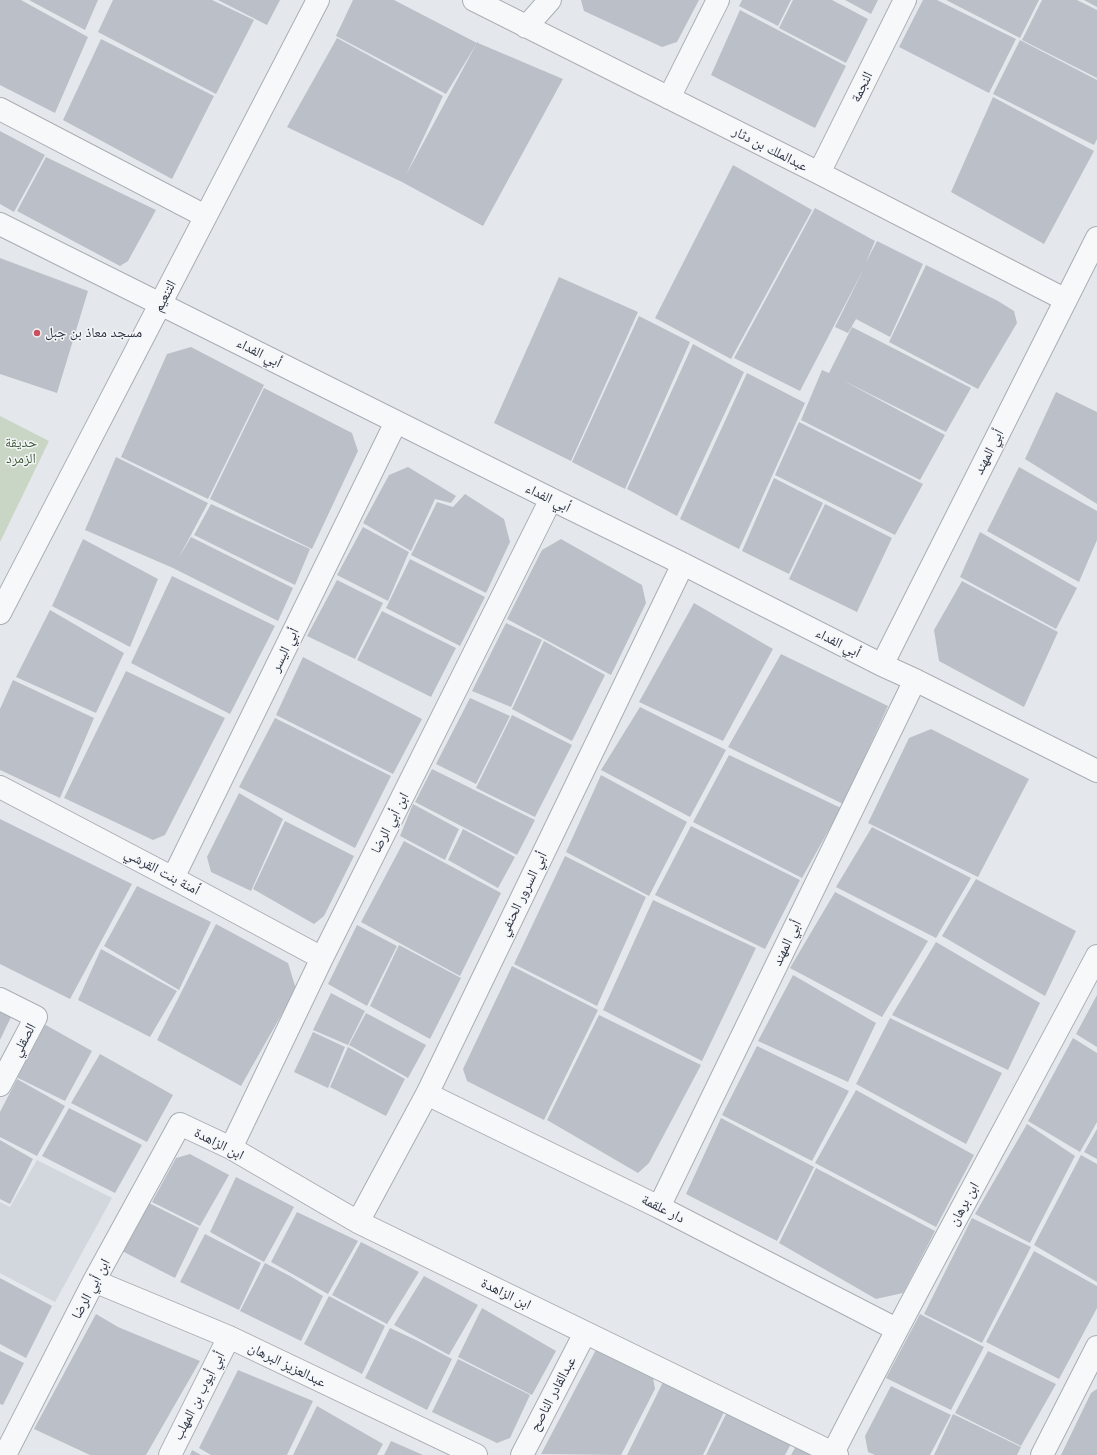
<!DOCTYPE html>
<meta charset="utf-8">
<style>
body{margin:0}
canvas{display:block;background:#e4e7eb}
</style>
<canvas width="1097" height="1455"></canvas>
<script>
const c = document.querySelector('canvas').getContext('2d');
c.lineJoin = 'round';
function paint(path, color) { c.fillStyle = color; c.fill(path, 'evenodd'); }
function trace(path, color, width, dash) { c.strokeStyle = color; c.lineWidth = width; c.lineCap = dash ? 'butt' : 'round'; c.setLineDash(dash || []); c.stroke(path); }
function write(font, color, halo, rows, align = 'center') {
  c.font = font + ' Raleway,"Noto Naskh Arabic",sans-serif'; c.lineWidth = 3; c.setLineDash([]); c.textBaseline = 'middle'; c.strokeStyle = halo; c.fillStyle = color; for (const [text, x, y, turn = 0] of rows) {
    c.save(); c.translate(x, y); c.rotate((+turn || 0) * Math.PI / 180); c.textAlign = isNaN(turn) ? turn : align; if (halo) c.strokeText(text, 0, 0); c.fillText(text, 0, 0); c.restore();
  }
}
const built = new Path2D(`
 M37,1160L112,1198L55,1302L0,1273V1202L10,1207Z`);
const green = new Path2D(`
 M0,416L49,441L0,542Z`);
const building = new Path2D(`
 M0,0H21L88,37L55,113L0,85Z
 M29,0H98L85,30Z
 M113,0H212L254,20L216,94L98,32Z
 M218,0H280L267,25Z
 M353,0H394L477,43L446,94L336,36Z
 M581,0H699L677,42L662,47L584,11Z
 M742,0H791L778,26L739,6Z
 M793,0H832L868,19L846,63L779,28Z
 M845,0H878L871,14Z
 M923,0H937L1016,39L989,93L899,47Z
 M946,0H1039L1020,38Z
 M1042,0H1077L1097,10V78L1022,40Z
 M1084,0H1097V7Z
 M740,10L846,66L815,128L711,75Z
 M337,38L443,96L406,175L478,41V43L563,79L483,226L402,182L287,127Z
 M101,39L214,96L172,179L63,120Z
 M1020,40L1097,80V139L1094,145L993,94Z
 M993,97L1094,151L1044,244L951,192Z
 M0,131L45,155L14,212L0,204Z
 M46,157L156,210L128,261L120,266L17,211Z
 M733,165L812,210L731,359L655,318Z
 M815,208L875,241L866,262L877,241L923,264L890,337L856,319L848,333L835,327L864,268L800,391L734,358Z
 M0,258L88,291L57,393L0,374Z
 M926,265L998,301L1014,311L1017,323L978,389L889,342Z
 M559,277L638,312L571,461L494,423Z
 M639,316L690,342L625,489L572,462Z
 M852,327L971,388L946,432L842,380L945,435L920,480L801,420L822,370L829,373Z
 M693,344L744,372L677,516L627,489Z
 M191,347L264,385L208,499L121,457L167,354Z
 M747,373L805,403L739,549L680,519Z
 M264,388L352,433L358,451L312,549L210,499Z
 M1056,392L1097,412V504L1025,459Z
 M799,422L923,484L895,535L775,475Z
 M116,457L208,503L178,559L191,537L293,588L278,621L173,568L85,530Z
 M408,467L456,496L451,503L435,499L411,551L363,523L389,475Z
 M1019,467L1097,511V540L1079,582L987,531Z
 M774,478L823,503L789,574L742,551Z
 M465,494L504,519L510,542L486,593L411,555L437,502L453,507Z
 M211,504L310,549L295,585L194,535Z
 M825,504L892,538L857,612L789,579Z
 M363,527L409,552L388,601L337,575Z
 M980,532L1077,588L1056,629L960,577Z
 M83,539L158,579L130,647L52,606Z
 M561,539L642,585L646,603L611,675L507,619L542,550Z
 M410,559L485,597L460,646L386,608Z
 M172,576L275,626L230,714L131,663Z
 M337,580L383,603L355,659L307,636Z
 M962,581L1058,632L1024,707L939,661L934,630Z
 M694,603L773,649L723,741L639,702Z
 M50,610L124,653L96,713L16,677Z
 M382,611L456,648L431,697L357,660Z
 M506,623L542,640L511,707L472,691Z
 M544,641L605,675L572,741L512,709Z
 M781,654L888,706L843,804L728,747Z
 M303,657L422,719L393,774L276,715Z
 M126,671L225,718L165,835L153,840L64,798Z
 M13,680L94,718L60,798L0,770V709Z
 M470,698L510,716L476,784L436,764Z
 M640,707L726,750L690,817L601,770Z
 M512,715L572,745L535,817L476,788Z
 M275,718L391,776L355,848L239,787Z
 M931,729L1029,779L978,877L868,823L909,738Z
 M729,755L841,808L802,878L693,822Z
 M432,769L535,820L517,855L415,802Z
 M601,775L687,822L649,896L566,852Z
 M239,793L283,819L251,891L211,872L207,857Z
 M413,804L459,829L445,860L400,836Z
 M0,819L132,884L70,999L0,964Z
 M285,821L354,856L324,916L314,924L253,889Z
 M691,826L800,880L765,949L655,895Z
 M872,827L971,878L936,938L836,887Z
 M463,829L515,857L498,888L448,860Z
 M404,841L501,893L460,976L361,922Z
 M565,856L646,897L597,1006L514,964Z
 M976,879L1076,931L1045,996L942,936Z
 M137,886L211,922L179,990L104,946Z
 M835,892L928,941L882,1017L790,968Z
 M653,900L756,948L702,1061L603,1010Z
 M216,924L288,963L296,989L241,1086L157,1040Z
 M357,925L397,946L367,1006L328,984Z
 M936,942L1040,1003L1008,1070L892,1015Z
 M399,945L461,978L430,1039L370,1006Z
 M101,949L177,991L150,1037L78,1000Z
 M512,966L598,1010L544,1120L467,1081L463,1069Z
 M793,975L876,1023L848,1082L758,1041Z
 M331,993L365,1011L348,1045L313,1030Z
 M1097,995V1047L1076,1034Z
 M0,1006L13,1013L0,1040Z
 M366,1013L426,1045L408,1078L349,1045Z
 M599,1015L701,1065L649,1163L638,1173L547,1120Z
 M890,1018L1002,1073L966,1144L856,1084Z
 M44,1024L92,1051L65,1101L16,1077Z
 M313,1032L345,1047L328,1088L294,1072Z
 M1073,1038L1097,1053V1122L1080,1152L1028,1121Z
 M757,1046L849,1091L812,1161L722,1115Z
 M348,1047L405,1079L386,1116L330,1087Z
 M100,1054L173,1095L147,1142L71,1103Z
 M17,1079L65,1106L37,1156L0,1137V1112Z
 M856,1090L974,1155L936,1227L815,1163Z
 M69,1108L142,1145L115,1193L42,1156Z
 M721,1118L814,1167L777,1241L686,1194Z
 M1027,1124L1075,1156L1030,1243L975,1214Z
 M1097,1129V1159L1084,1152Z
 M0,1140L33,1159L10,1204L0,1199Z
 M190,1154L229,1175L200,1226L152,1202L176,1158Z
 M1081,1155L1097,1164V1282L1034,1245Z
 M816,1168L935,1231L903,1293L876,1299L779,1243Z
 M236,1177L294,1207L264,1262L210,1232Z
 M147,1202L199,1228L175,1278L120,1250Z
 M297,1212L358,1241L328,1294L271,1262Z
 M972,1218L1031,1247L982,1343L924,1314Z
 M205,1234L261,1263L239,1310L180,1282Z
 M361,1242L419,1272L387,1324L332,1295Z
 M1034,1251L1097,1286V1308L1059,1379L986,1342Z
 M265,1263L290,1276L323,1296L301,1341L240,1311Z
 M424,1276L478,1305L449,1355L394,1325Z
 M0,1278L52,1306L26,1358L0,1344Z
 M329,1296L385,1326L362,1374L304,1344Z
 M482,1308L556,1351L532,1395L458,1357Z
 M96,1314L118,1327L200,1361L146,1455H90L34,1429Z
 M920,1314L984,1347L951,1410L886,1378Z
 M390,1328L418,1341L452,1359L427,1410L365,1378Z
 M598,1346L652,1372L655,1389L621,1455L541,1454Z
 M0,1351L24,1363L3,1405L0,1404Z
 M988,1351L1056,1384L1021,1446L955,1413Z
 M458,1359L530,1395L510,1438L497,1443L432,1412Z
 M238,1370L313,1401L287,1455H211L199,1448Z
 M664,1380L725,1410L703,1455H627Z
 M891,1386L951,1415L930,1455H875L868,1452L865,1436Z
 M1097,1389V1455H1061L1091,1393Z
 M317,1406L383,1444L377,1455H293Z
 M728,1410L791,1444L785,1455H706Z
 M953,1414L1021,1447L1017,1455H934Z
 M391,1441L423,1455H384Z
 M796,1446L822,1455H791Z
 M192,1450L201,1455H190Z`);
const minor = new Path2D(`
 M474,0L819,173L1066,300
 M526,27L550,0
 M669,98L718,0
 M0,109L205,216
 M819,173L905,0
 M0,224L551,499L683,564L882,665L915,680L1097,771
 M0,613L318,0
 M882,665L1097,238
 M0,787L173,878L322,958
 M173,878L396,422
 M0,999L36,1017L0,1085
 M427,1094L659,1207L896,1329
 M231,1148L322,958L551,499
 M659,1207L915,680
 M358,1222L427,1094L683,564
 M94,1281L229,1337L476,1455
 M833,1453C918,1286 1009,1122 1097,956
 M5,1455L94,1281L180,1124L231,1148L358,1222L837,1455
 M170,1455L229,1337
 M522,1455L585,1333
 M1042,1455L1097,1347`);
const markers = [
 [37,333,4,"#ca4f5f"]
];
const streetNames = [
 ["النجمة",862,87,-64],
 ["عبدالملك بن دثار",770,149,27],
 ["التنعيم",165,296,-63],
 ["أبي الفداء",259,353,27],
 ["أبي المهند",989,452,-63],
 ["أبي الفداء",548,498,26],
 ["أبي الفداء",838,643,27],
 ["أبي اليسر",285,650,-64],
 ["ابن أبي الرضا",390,823,-63],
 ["أمنة بنت القرشي",162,872,28],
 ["أبي السرور الحنفي",523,894,-64],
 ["أبي المهند",787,943,-64],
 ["الصقلي",24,1040,-62],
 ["ابن الزاهدة",219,1144,27],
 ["ابن برهان",964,1204,-61],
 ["دار علقمة",663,1209,27],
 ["ابن أبي الرضا",91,1289,-62],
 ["ابن الزاهدة",506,1294,26],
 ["عبدالعزيز البرهان",287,1365,26],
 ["عبدالقادر الناصح",553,1394,-62],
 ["أبي أيوب بن المهلب",199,1396,-63]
];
const poiNames = [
 ["مسجد معاذ بن جبل",45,333]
];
const parkNames = [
 ["حديقة",21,443],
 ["الزمرد",21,459]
];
paint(built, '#d2d6dd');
paint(green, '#c9d5c5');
paint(building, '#bbc0c8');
trace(minor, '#a9aeb5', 24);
trace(minor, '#f7f8fa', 22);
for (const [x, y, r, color] of markers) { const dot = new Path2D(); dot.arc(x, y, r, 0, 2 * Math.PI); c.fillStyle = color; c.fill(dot); trace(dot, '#f4f6f8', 1.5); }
write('14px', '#2c3443', '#f4f6f8', streetNames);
write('14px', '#2c3443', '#f4f6f8', poiNames, 'left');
write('14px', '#405e3a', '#f4f6f8', parkNames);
</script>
